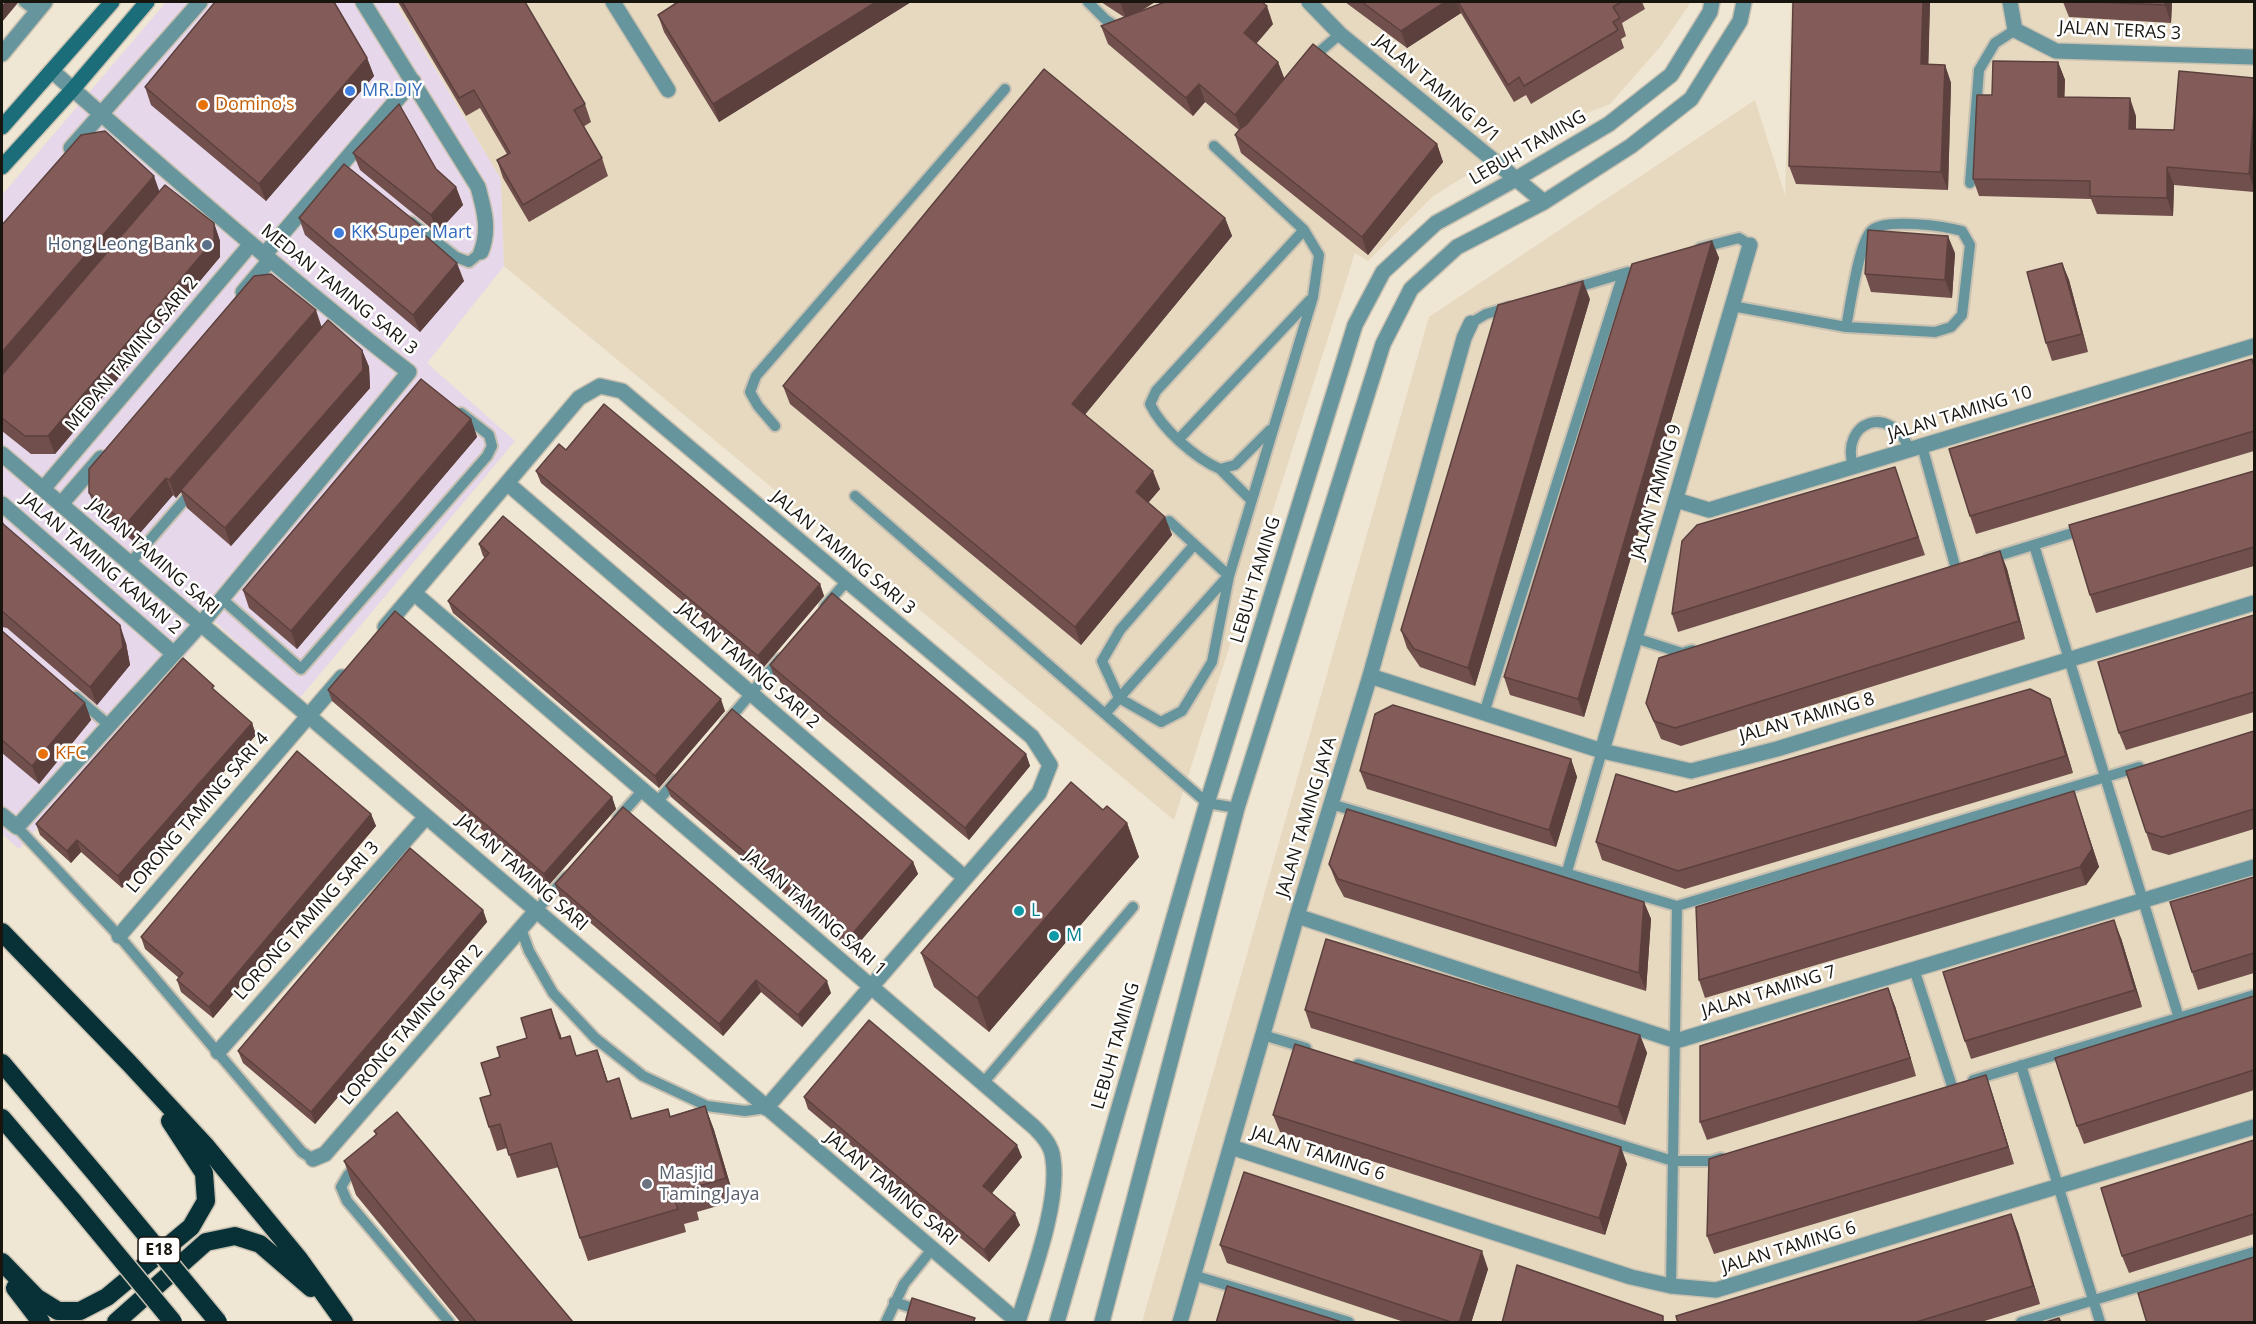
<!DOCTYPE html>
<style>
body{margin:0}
#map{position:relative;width:2256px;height:1324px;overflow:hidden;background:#efe6d3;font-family:"Open Sans",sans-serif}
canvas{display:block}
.frame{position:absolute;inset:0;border:3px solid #18150f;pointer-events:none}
</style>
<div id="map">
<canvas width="2256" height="1324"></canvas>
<div class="frame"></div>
</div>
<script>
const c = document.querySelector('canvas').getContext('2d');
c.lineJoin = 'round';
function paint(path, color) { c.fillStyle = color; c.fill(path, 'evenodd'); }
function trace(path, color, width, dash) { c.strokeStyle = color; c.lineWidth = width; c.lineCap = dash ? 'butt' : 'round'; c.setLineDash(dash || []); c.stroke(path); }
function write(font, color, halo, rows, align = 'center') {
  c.font = font + ' "Open Sans",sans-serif'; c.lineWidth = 5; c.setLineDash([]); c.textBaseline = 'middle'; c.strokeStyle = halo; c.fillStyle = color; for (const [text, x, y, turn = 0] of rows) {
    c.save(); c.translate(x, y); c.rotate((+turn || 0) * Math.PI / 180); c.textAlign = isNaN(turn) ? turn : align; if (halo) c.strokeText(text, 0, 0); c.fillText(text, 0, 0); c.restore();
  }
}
const commercial = new Path2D(`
 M166,2H395L501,179L504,266L427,363L515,441L299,699L215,622L19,849L2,834V195Z`);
const built = new Path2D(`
 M396,2H1691L1661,46L1610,104L1537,132L1433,196L1368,261L1355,253L1174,820L504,266L501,179Z
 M1791,2H2254V1322H1142L1429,317L1755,100L1785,195Z`);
const lane = new Path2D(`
 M24,2L37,12
 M1088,2L1106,20L1120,29
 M1311,59L1340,34
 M1970,183L1979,70L1995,43L2015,30
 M411,222L456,257L469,262L481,252
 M1700,248L1739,238L1750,245
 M1571,289L1628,272
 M1732,306L1846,327L1935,332L1951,327L1962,315L1970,245L1962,231C1945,226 1886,218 1872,230C1859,240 1850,308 1846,327
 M1471,323L1486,314L1510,307
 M775,426L758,406L750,392L756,376L1005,89
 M1270,430L1235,465L1220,469C1195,458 1162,429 1150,404L1156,391L1304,230
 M1179,439L1310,300
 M1922,446L1956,569
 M1853,466C1840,423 1889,401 1910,450
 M1220,469L1251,500
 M855,496L1207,803L1237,808
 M1169,521L1229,576
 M1194,545L1120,630L1102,661L1119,698L1161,722L1182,711L1212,662L1229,576L1313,297L1319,255L1304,230L1214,146
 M2034,545L2179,1018
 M1988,559L2085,529
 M130,563L193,490
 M222,599L301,669L487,456L492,446L489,435L461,413
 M825,606L846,582
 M1635,638L1682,653L1692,650
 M76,697L110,726
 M1484,713L1623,274
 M1105,714L1228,576
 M726,723L780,659
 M657,802L676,780
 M1331,804L1677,906L2139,767
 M618,818L643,790
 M17,827L119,936L302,1152L313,1159
 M1566,875L1602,751
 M536,911L566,877
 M521,929L529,951L553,993L595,1038L643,1076L707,1106L745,1111L766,1108
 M1914,969L1952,1086
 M1263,1035L1306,1048
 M1358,1064L1673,1161H1711L1721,1158
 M2021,1065L2100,1322
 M1973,1080L2254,995
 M983,1083L1133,907
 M357,1166L348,1175L341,1187L347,1201L449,1322
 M1193,1275L1349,1322
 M1671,1286L1677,906
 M894,1302L922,1311
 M886,1322L904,1284L932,1249
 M2021,1322L2254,1252`);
const street = new Path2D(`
 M363,2L478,187C484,209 490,229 481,252
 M613,2L668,90
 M1309,2L1340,34L1544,202
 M2010,2L2015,30L2056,51L2254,57
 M2,54L45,2
 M71,148L200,2
 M264,255L413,81
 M243,292L270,260
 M2,454L1018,1322
 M507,483L964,877
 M43,489L251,244
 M1676,500L1709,510L2254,346
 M2,504L174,654
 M61,504L101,458
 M414,593L1034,1127C1043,1136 1052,1146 1053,1159C1060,1203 1031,1278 1018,1322
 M385,627L579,398L600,386L622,391L1032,737L1050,765L1039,793L766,1108
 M1370,676L1602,751L1691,771L1777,749L2254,603
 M1602,751L1750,245
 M2,815L17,827L201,624L409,372C286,277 170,174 52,71
 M1297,916L1676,1041L2254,867
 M119,936L342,677
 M218,1052L426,817
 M1231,1147L1631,1277L1671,1286L1716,1290L2254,1127
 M313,1159L325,1154L536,911
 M1057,1322L1207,803L1355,325L1383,272L1436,223L1516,179L1609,124L1671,75L1710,12L1712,2
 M1102,1322L1237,808L1383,344L1411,289L1457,247L1544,202L1631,146L1691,99L1740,21L1744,2
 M1180,1322L1297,916L1370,676L1464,338L1471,323`);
const secondary = new Path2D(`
 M2,127L112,2
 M2,167L73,89L147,2`);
const highway = new Path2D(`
 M2,932L129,1063L205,1145L299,1259L344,1322
 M2,1063L99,1178
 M2,1118L72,1200
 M2,1262L37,1298L58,1311H80L107,1297L191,1227L206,1201L204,1173L170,1121
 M15,1288L41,1322
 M116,1322L206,1242L235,1236L260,1244L311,1288`);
const highwayBridge = new Path2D(`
 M99,1178L218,1322
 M72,1200L173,1322`);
const wall = new Path2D(`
 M398,2H525L585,104L591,122L583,127L602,158L608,176L529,222L503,178L497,160L507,154L480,108L466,116Z
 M673,2H911L719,122L664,32L658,15L675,4Z
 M1101,2H1155L1140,11L1273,24L1256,44L1278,62L1284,79L1437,144L1443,162L1368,255L1241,153L1235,135L1239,130L1205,102L1193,116L1108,44L1101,26L1124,17Z
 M1345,2H1642L1645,9L1622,23L1626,36L1621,39L1624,48L1531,104L1526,95L1514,102L1461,13L1407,48Z
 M1930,2L1928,64L1945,65L1951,83L1948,190L1796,184L1789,166Z
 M2063,2H2172L2171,23L2069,17Z
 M367,58L374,76L266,201L151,105L145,87Z
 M2058,62L2065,80L2064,97L2136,116V129L2174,130L2254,78V192L2174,185L2173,216L2097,214L2091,199L1979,196L1973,179L1992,95Z
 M353,153L436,169L456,187L463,205L437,233L360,170Z
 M160,192L214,223L220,241V257L55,454H31L2,431V225Z
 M299,218L421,226L424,235L464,281L420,332L305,235Z
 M1225,218L1232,236L1085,414L1160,489L1148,503L1165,517L1172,535L1081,645L790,404L783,386Z
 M1712,241L1719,258L1584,717L1510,695L1504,677Z
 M1955,253L1952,298L1871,292L1865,274Z
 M2062,263L2069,280L2088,352L2052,361L2046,343Z
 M1590,299L1475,686L1420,667L1407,648L1401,630Z
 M322,326L362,350L369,367L370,388L231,546L187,508L181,492L176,498L173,495L133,541L96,510L89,493Z
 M2254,365V451L1976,534L1970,516Z
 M471,419L477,437L297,649L249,608L243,590Z
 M566,450L820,584L824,596L763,668L541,483L536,471Z
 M1895,467L1925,555L1678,632L1672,614Z
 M2254,471V566L2096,613L2090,595Z
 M2,518L4,525L126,643L130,665L97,705L7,628L2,627Z
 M479,544L725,711L659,788L453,613L448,601L485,558L483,556Z
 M2000,551L2007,569L2025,639L1681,746L1661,739L1646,703Z
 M2254,615V712L2126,750L2119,733Z
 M2,631L85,703L91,720L39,784L2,753Z
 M770,665L1026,754L1030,766L969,840L774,677Z
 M328,690L612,797L616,809L548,886L332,701Z
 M216,692L252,723L256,735L122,888L81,852L71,863L40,835L36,824Z
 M2056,717L2073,773L1685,889L1602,860L1596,842L1676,792Z
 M2254,731V829L2169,855L2152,850L2146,832Z
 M1571,759L1577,777L1556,847L1367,789L1360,771Z
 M666,786L913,862L918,874L852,951L671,797Z
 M2074,791L2099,867L2086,885L1705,998L1699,980Z
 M1103,810L1127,823L1139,857L989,1032L934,987L921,953Z
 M371,814L376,826L213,1018L181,992L177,980L179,978L145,949L141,937Z
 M1329,864L1644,902L1651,919L1646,991L1344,897L1336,882Z
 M2254,877V973L2198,990L2192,972Z
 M555,884L831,993L802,1027L761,992L723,1036L559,896Z
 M483,910L487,922L315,1124L243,1063L238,1051Z
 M2121,938L2142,1007L1971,1059L1965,1041Z
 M2254,996V1090L2084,1144L2077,1126Z
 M1895,1006L1916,1076L1707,1140L1700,1122Z
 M1305,1010L1640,1035L1647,1053L1625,1125L1311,1028Z
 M560,1033L562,1039L577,1056L597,1050L608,1082L627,1102L632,1119L670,1116L705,1106L714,1130L735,1201L697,1212L699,1220L684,1224L686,1232L588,1261L580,1238L559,1167L517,1178L507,1148L497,1151L489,1127L491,1095L500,1057L527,1038Z
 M1992,1093L2014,1164L1714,1254L1707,1236Z
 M804,1097L1022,1157L992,1193L1020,1225L989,1262L808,1109Z
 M1273,1115L1627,1164L1605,1235L1280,1132Z
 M374,1131L573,1323H461L356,1195L344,1161L376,1135Z
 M2254,1140V1234L2129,1273L2122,1256Z
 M2011,1214L2018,1232L2040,1304L1978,1323H1678Z
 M1220,1245L1488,1269L1471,1323H1407L1227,1263Z`);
const shadedWall = new Path2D(`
 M5,2H18L17,4L2,22V5Z
 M876,2H911L719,122L713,104Z
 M1120,2H1155L1127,20Z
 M1445,2H1457L1461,13L1407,48L1401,31Z
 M1923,2H1930L1928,82L1921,64Z
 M2165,2H2172L2171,23L2165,5Z
 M1267,6L1273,24L1250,51L1244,33Z
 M367,58L374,76L266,201L259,184Z
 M1278,62L1285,80L1242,132L1235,115Z
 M2058,62L2065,80L2064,114L2058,97Z
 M1945,65L1951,83L1948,190L1941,172Z
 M1199,84L1205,102L1193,116L1186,98Z
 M2130,98L2136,116V147L2129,129Z
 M2254,108V188L2249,174Z
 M1437,144L1443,162L1368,255L1362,237Z
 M2167,167L2174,185L2173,216L2167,198Z
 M154,176L160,193L2,377V352Z
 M456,187L463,205L437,233L431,215Z
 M1225,218L1232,236L1079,422L1072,404Z
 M214,223L220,241V257L55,454L48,436Z
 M421,226L427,244L418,229Z
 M1948,236L1955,253L1952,298L1945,280Z
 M1712,241L1719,258L1584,717L1578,699Z
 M457,263L464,281L420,332L413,315Z
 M2062,263L2069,280L2088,352L2082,334Z
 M1583,281L1590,299L1475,686L1468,668Z
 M316,310L322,328L176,498L169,480Z
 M362,350L369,367L370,388L231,546L225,528Z
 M471,419L477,437L297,649L291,631Z
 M1153,471L1160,489L1142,510L1136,492Z
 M166,478L173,495L133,541L126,524Z
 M1165,517L1172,535L1081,645L1075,627Z
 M2000,551L2007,569L2025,639L2019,621Z
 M820,584L824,596L763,668L758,656Z
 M120,625L126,643L130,665L97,705L90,687Z
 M721,699L725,711L659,788L655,776Z
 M2050,699L2056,717L2073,773L2066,756Z
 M85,703L91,720L39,784L32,766Z
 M252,723L256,735L122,888L118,876Z
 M1026,754L1030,766L969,840L965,828Z
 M1571,759L1577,777L1556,847L1549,830Z
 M2074,791L2099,867L2086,885L2080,867Z
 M612,797L616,809L548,886L544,874Z
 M371,814L376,826L213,1018L209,1007Z
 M1127,823L1139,857L989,1032L977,998Z
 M77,840L81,852L71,863L67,851Z
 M913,862L918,874L852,951L848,939Z
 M1644,902L1651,919L1646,991L1639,973Z
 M483,910L487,922L315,1124L311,1112Z
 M2114,920L2121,938L2142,1007L2135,990Z
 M756,980L761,992L723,1036L719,1024Z
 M827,981L831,993L802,1027L798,1015Z
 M1888,988L1895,1006L1916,1076L1910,1058Z
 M551,1009L560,1033L569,1063L560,1039Z
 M1640,1035L1647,1053L1625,1125L1618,1107Z
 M597,1050L605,1073L615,1106L607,1082Z
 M1986,1075L1992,1093L2014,1164L2008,1147Z
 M619,1078L627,1102L639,1143L631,1119Z
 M705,1106L714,1130L735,1201L726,1178Z
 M1017,1145L1022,1157L988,1198L983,1186Z
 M1621,1147L1627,1164L1605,1235L1599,1218Z
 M1015,1213L1020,1225L989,1262L984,1250Z
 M2011,1214L2018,1232L2040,1304L2033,1286Z
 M1482,1251L1488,1269L1471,1323H1459Z`);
const building = new Path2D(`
 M215,2H334L367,58L259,184L145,87Z
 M402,2H525L585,104L574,110L602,158L523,205L497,160L510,153L474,90L459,98Z
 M678,2H876L713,104L658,15Z
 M1165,2H1262L1267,6L1244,33L1278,62L1235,115L1199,84L1186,98L1101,26Z
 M1362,2H1445L1401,31Z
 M1458,2H1621L1613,7L1620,18L1613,22L1618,30L1524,86L1519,77L1508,85Z
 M1793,2H1923L1921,64L1945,65L1941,172L1789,166Z
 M2095,2H2165V5Z
 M1313,44L1437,144L1362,237L1235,135L1241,128L1246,125Z
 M1993,61L2058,62V97L2130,98L2129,129L2174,130L2179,71L2254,78V108L2249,174L2167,167V198L2090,196V181L1973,179L1977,95H1992Z
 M1044,69L1225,218L1072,404L1153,471L1136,492L1165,517L1075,627L783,386Z
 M399,104L436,169L456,187L431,215L353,153Z
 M105,131L154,176L2,352V225L81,135Z
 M344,164L421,226L418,229L457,263L413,315L299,218Z
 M165,185L214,223V240L48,436H25L2,418V375Z
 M1868,230L1948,236L1945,280L1865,274Z
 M1712,241L1578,699L1504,677L1632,264Z
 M2062,263L2082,334L2046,343L2027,272Z
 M271,274L316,310L169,480L166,478L126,524L89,493V469L254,276Z
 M1583,281L1468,668L1414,649L1401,630L1498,305Z
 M328,320L362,350L363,370L225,528L181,490Z
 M2252,359L2254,366V431L1970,516L1949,449Z
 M421,379L471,419L291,631L243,590Z
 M604,404L820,584L758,656L536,471L559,444L566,450Z
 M1895,467L1918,537L1672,614L1682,541L1697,525Z
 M2254,471V547L2090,595L2069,525Z
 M503,516L721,699L655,776L448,601L489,553L479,544Z
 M2,523L120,625L123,647L90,687L2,611Z
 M2000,551L2019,621L1675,728L1654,721L1646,703L1659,658Z
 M832,593L1026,754L965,828L770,665Z
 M395,611L612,797L544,874L328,690Z
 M2254,615V692L2119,733L2098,662Z
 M2,631L85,703L32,766L2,740Z
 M183,658L214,686L212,688L252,723L118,876L77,840L67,851L36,824Z
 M2030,689L2050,699L2066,756L1678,871L1596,842L1616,774L1676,792Z
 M1393,705L1571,759L1549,830L1360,771L1375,714Z
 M732,709L913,862L848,939L666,786Z
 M2254,731V809L2162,837L2146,832L2126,771Z
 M297,751L371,814L209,1007L177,980L183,973L141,937Z
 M1071,782L1103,810L1107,806L1127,823L977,998L921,953Z
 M2074,791L2092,849L2080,867L1699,980L1696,907Z
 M623,807L827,981L798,1015L756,980L719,1024L555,884Z
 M1347,809L1644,902L1639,973L1338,879L1329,864Z
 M410,848L483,910L311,1112L238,1051Z
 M2254,877V953L2192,972L2170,902Z
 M2114,920L2135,990L1965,1041L1943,972Z
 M1326,939L1640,1035L1618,1107L1305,1010Z
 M1888,988L1910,1058L1700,1122V1046Z
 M2254,996V1070L2077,1126L2055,1058Z
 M551,1009L560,1039L570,1036L576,1056L597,1050L607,1082L619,1078L631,1119L668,1109L670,1117L705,1106L726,1178L689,1189L691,1196L675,1201L678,1209L580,1238L551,1143L509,1155L500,1124L489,1127L480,1098L491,1095L481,1063L500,1057L497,1047L527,1038L521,1018Z
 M869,1020L1017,1145L983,1186L1015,1213L984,1250L804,1097Z
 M1295,1044L1621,1147L1599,1218L1273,1115Z
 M1986,1075L2008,1147L1707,1236L1709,1159Z
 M397,1112L573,1322L477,1323L344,1161L377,1134L374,1131Z
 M2254,1140V1214L2122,1256L2101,1188Z
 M1244,1172L1482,1251L1459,1323H1454L1220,1245Z
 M2011,1214L2033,1286L1913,1323H1678L1676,1316Z
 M2254,1257V1323H2147L2138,1293Z
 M1517,1265L1663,1316V1323H1502Z
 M1227,1286L1345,1323H1216Z
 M912,1298L975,1318L973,1323H905Z
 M2059,1318L2061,1323H2043Z`);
const markers = [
 [350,91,6,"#3f7fe0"],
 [203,105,6,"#e8710a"],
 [339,233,6,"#3f7fe0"],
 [207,245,6,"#5c6f8a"],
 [43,754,6,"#e8710a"],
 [1019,911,6,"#0f9aa8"],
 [1054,936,6,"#0f9aa8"],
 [647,1184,6,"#6b7280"]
];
const shields = [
 [159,1250,42]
];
const shieldNames = [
 ["E18",159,1250]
];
const streetNames = [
 ["JALAN TERAS 3",2120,31,3],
 ["JALAN TAMING P/1",1437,89,40],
 ["LEBUH TAMING",1528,148,-30],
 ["MEDAN TAMING SARI 3",339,290,39],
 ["MEDAN TAMING SARI 2",132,354,-50],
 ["JALAN TAMING 10",1960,414,-17],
 ["JALAN TAMING 9",1657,492,-74],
 ["JALAN TAMING SARI 3",843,553,40],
 ["JALAN TAMING SARI",153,557,41],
 ["JALAN TAMING KANAN 2",101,564,41],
 ["LEBUH TAMING",1256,580,-73],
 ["JALAN TAMING SARI 2",748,666,41],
 ["JALAN TAMING 8",1807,718,-16],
 ["LORONG TAMING SARI 4",198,813,-49],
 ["JALAN TAMING JAYA",1307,817,-73],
 ["JALAN TAMING SARI",522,873,41],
 ["JALAN TAMING SARI 1",815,913,41],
 ["LORONG TAMING SARI 3",307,921,-48],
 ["JALAN TAMING 7",1769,992,-17],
 ["LORONG TAMING SARI 2",412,1025,-49],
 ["LEBUH TAMING",1116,1046,-74],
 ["JALAN TAMING 6",1318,1154,18],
 ["JALAN TAMING SARI",891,1189,40],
 ["JALAN TAMING 6",1789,1248,-17]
];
const shopNames = [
 ["MR.DIY",362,91],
 ["KK Super Mart",351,233]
];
const foodNames = [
 ["Domino's",215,105],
 ["KFC",55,754]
];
const serviceNames = [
 ["Hong Leong Bank",195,245]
];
const cultureNames = [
 ["L",1031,911],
 ["M",1066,936]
];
const worshipNames = [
 ["Masjid",659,1174],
 ["Taming Jaya",659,1195]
];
paint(commercial, '#e6d7ea');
paint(built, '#e6d9c0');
trace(lane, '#c8c0b0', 14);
trace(street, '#c8c0b0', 18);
trace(secondary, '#c8c0b0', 18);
trace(highway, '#c8c0b0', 21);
trace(lane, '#67959d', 10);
trace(street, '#67959d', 15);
trace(secondary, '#1b6d79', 15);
trace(highway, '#073137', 18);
trace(highwayBridge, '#c8c0b0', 21, []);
trace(highwayBridge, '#073137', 18);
paint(wall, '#714f4d');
paint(shadedWall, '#5c403e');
paint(building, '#835c59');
trace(building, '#5c403e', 1.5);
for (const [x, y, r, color] of markers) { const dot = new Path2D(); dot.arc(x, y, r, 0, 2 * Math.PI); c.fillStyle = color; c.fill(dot); trace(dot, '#fff', 2); }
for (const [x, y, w] of shields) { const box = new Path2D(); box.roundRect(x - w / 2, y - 13, w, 26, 4.5); c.fillStyle = '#fff'; c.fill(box); trace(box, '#18150f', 1.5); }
write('bold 16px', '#18150f', null, shieldNames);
write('18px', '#18150f', '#fff', streetNames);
write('18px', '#366cbe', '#fff', shopNames, 'left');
write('18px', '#c56008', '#fff', foodNames, 'left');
write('18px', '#4e5e75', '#fff', serviceNames, 'right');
write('18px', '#0d838f', '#fff', cultureNames, 'left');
write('18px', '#5b616d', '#fff', worshipNames, 'left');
</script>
